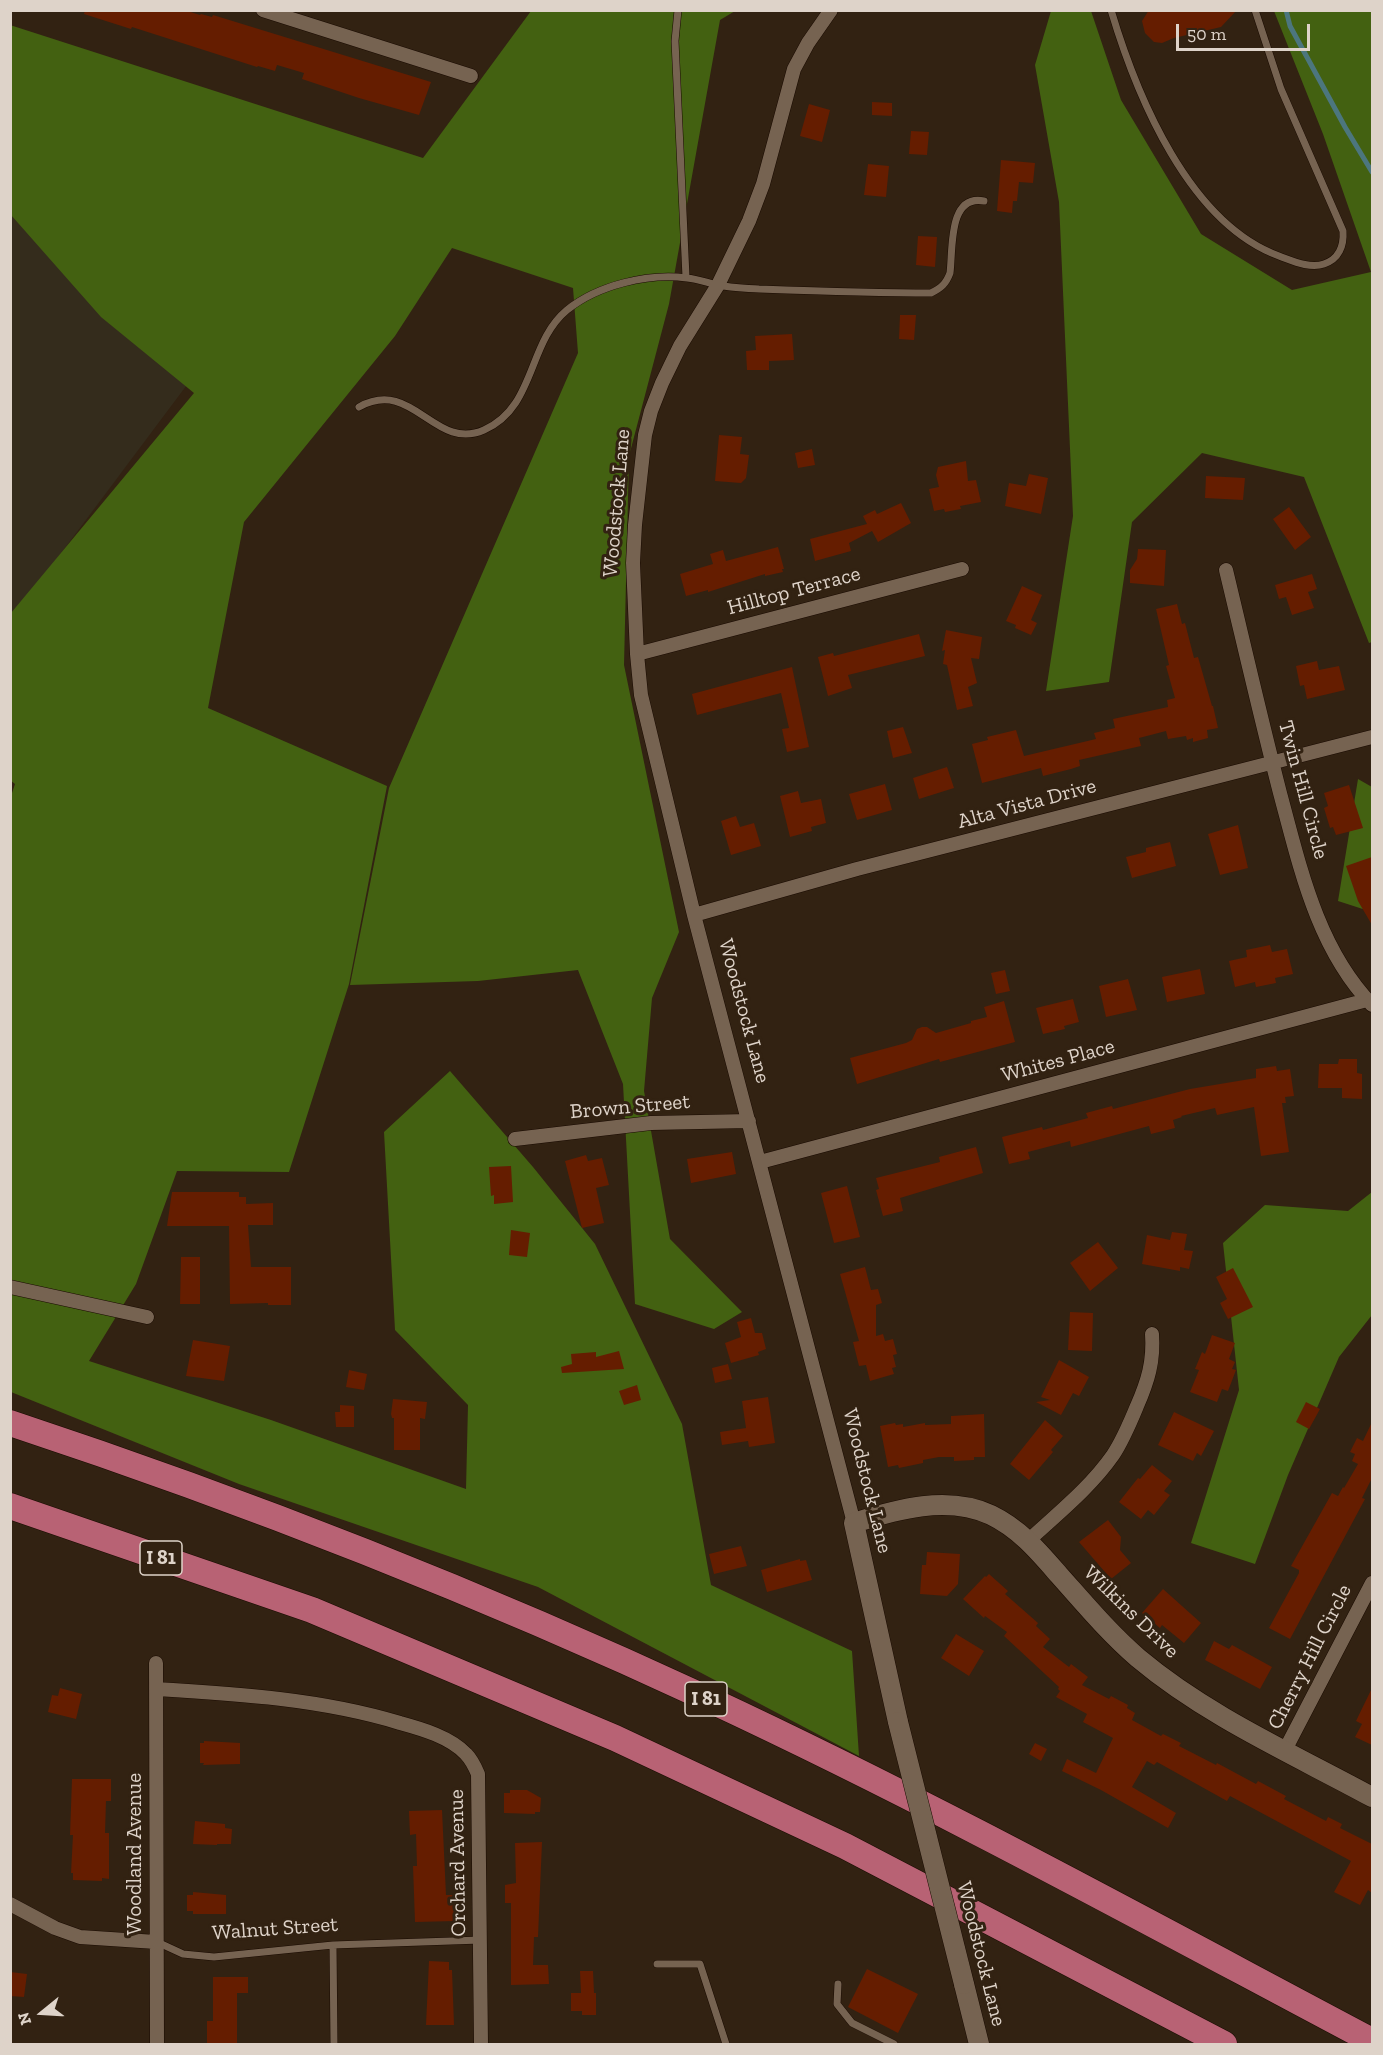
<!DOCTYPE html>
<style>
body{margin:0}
#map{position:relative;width:1383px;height:2055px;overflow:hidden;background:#322212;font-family:"Zilla Slab",serif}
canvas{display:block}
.frame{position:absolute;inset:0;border:12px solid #ded3c9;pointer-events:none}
.north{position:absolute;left:12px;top:1983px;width:60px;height:60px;-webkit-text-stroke:4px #322212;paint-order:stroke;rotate:252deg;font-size:16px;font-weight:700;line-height:24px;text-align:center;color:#ded3c9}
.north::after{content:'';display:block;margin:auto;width:21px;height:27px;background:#ded3c9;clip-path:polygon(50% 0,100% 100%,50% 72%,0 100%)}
.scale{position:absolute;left:1176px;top:24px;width:134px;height:27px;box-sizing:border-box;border:3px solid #ded3c9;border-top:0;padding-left:8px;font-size:18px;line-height:21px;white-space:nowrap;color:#ded3c9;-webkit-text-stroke:4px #322212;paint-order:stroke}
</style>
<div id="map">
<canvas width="1383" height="2055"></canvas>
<div class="frame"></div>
<div class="north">N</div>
<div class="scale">50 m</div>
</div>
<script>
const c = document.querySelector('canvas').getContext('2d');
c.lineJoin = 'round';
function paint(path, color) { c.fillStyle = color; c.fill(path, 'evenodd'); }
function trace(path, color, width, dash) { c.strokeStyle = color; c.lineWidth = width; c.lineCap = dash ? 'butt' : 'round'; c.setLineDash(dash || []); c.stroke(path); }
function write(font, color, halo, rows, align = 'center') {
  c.font = font + ' "Zilla Slab",serif'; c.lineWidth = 6; c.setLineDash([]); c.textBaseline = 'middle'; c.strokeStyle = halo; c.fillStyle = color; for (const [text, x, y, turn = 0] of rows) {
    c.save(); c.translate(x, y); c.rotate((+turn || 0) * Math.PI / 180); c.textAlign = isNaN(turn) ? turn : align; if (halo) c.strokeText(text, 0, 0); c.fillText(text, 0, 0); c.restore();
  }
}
const education = new Path2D(`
 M11,55L258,290L11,620Z`);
const forest = new Path2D(`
 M531,11H735L720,20L669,304L629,456L624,665L679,932L652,998L644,1091L670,1239L742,1312L714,1329L635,1304L623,1084L578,970L478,981L350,985L389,788L578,353L573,288L452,248L395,336L244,522L208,708L387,786L349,984L289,1172L177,1171L136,1284L89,1361L271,1420L466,1489L468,1405L395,1330L384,1132L450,1071L533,1167L595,1244L682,1424L711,1585L852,1651L859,1756L538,1587L239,1484L11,1392L10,799L15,784L10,780L11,613L194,393L101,317L11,215L10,25L423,158Z
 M1051,11H1091L1121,100L1201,234L1292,290L1371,272L1323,134L1274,11H1372V642L1369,643L1304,477L1202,453L1132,522L1109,682L1046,691L1073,516L1059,202L1035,65Z
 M1358,779L1372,787V912L1338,901Z
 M1372,1192V1315L1339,1357L1288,1475L1255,1564L1191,1543L1239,1390L1223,1243L1265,1205L1348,1211Z`);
const stream = new Path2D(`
 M1286,10L1290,26L1345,127L1372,172`);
const building = new Path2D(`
 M85,10H184L200,15L201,14L212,17L213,15L431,82L419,115L359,98L302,79L304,73L277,65L275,71L258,66L257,67L132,27L131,29L84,14Z
 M1149,10H1237L1221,27L1174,38L1162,43L1154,42L1145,33L1142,21Z
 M872,102L892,103V116L872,115Z
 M809,104L830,110L822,142L800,136Z
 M911,131L929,132L927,155L909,154Z
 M1001,160L1035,163L1033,183L1019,182L1017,201H1013L1012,213L997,211Z
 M868,164L889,166L886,197L864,195Z
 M918,236L937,237L935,267L916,265Z
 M900,315H916L914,340L899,339Z
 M792,334L794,360L769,361V370H747L746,351L756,350L755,336Z
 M719,435L742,437L740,454L749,455L746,478L741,483L715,481Z
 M812,449L815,465L798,468L795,453Z
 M966,461L968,481L976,480L981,502L960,506L961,509L945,512L944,509L934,511L929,489L939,487L936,475L938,467Z
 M1029,474L1048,478L1041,514L1005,506L1009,483L1026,486Z
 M1206,476L1245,478L1243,500L1205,498Z
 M901,503L911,523L878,542L872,531L849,543L851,551L815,561L810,539L867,524L863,516L875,510L877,514Z
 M1289,507L1311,537L1295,550L1273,519Z
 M778,547L784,569H782L783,572L765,576V574L708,592V590L686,596L680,574L713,564L710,554L723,550L726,561Z
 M1138,549L1166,550L1164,586L1130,583V570L1137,559Z
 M1312,574L1317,589L1308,592L1314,608L1292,615L1286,597L1279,599L1275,585Z
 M1022,586L1042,595L1031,620L1037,623L1031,635L1015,628L1016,625L1006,621Z
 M1177,604L1182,624L1185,623L1194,658L1198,657L1212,706H1213L1218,728L1207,730L1208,738L1193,742V738L1187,740L1186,736L1168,739L1166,731L1139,738L1141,746L1079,760L1080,766L1071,769L1043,776L1041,768L982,783L972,744L988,740L987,737L1016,730L1024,756L1096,739L1094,733L1115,728L1113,719L1168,707L1167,700L1175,698L1166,666L1169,665L1156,609Z
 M946,630L982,637L979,659L971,658L977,683L968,687L973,706L957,710L947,665L943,664L945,650L942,651Z
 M919,634L925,656L848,675L852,688L828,696L818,657L833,653L834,656Z
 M1317,661L1319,670L1339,666L1345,690L1307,699L1304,685L1300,686L1296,666Z
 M792,667L809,747L787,752L782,729L789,728L781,693L697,715L692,694Z
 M903,727L912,753L893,758L887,731Z
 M947,767L954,788L919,799L913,778Z
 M885,784L892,810L857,820L849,794Z
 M1349,785L1363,828L1336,835L1333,827L1330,828L1324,808L1328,806L1324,793Z
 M798,791L801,803L821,799L826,823L811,827L812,831L790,837L780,796Z
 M736,816L740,827L754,823L761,846L731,855L721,821Z
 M1238,825L1248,868L1220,875L1208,834Z
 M1170,842L1176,866L1132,878L1126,857L1146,852V848Z
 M1372,857V925L1358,901L1346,866Z
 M1270,945L1272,952L1287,949L1293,974L1275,978L1276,983L1256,987L1255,982L1235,987L1229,961L1247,957L1246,950Z
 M1200,969L1205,994L1167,1002L1162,977Z
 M1005,970L1010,991L996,994L991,973Z
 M1128,979L1137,1010L1106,1017L1099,986Z
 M1073,999L1079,1022L1064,1026L1065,1029L1043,1034L1036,1008Z
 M1004,1001L1015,1042L940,1062L939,1059L857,1084L850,1058L906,1043L912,1040L917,1029L922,1027H927L936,1033L971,1023V1021L987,1017L984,1007Z
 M1339,1059H1357V1073L1362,1074V1099L1342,1098V1088H1318L1319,1064H1338Z
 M1276,1066L1277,1071L1290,1069L1294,1096L1285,1097L1286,1103H1282L1289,1152L1261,1156L1254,1107L1217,1115L1215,1108L1181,1116L1182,1117L1173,1120L1175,1128L1151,1134L1149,1126L1071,1147L1070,1141L1028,1152L1030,1159L1009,1164L1002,1137L1042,1127L1043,1130L1088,1118L1086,1113L1112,1106L1113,1109L1190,1089L1256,1078V1069Z
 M976,1147L983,1173L900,1198L903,1211L883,1216L876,1190L879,1189L876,1178L940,1162L939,1157Z
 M732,1152L736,1174L691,1183L687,1159Z
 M586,1155L588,1161L602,1158L609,1185L596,1188L604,1223L582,1228L565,1161Z
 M511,1166L513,1202L494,1204V1195L491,1196L489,1167Z
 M847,1186L860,1237L834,1243L821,1193Z
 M172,1192H239V1197H246V1204L273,1203V1225H248L251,1267H291V1305H268V1303L230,1304L229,1226H167Z
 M511,1230L530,1233L527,1257L509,1255Z
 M1172,1232L1187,1234L1184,1250L1193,1251L1189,1269L1180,1267V1271L1142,1264L1147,1235L1170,1240Z
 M1098,1242L1118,1268L1090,1291L1070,1263Z
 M181,1257H200V1304H180Z
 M865,1267L871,1290L878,1289L882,1303L876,1305V1336L883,1334L885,1341L893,1339L897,1354L893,1355L896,1367L892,1368L894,1374L870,1381L866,1365L859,1366L853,1342L859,1341L840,1274Z
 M1233,1268L1253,1307L1228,1319L1220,1303L1227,1299L1216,1277Z
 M1070,1312L1093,1313L1092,1351L1068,1350Z
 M751,1318L755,1333H762L766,1349L758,1352L759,1355L731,1363L725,1343L741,1337L737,1322Z
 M1212,1335L1235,1343L1229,1359L1235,1362L1232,1369L1236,1370L1228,1391L1222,1389L1217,1402L1190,1392L1199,1370L1195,1369L1202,1352L1205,1354Z
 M193,1340L230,1346L224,1381L186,1376Z
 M619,1351L624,1369L562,1373L561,1367L572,1364L571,1354L596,1352V1357Z
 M1059,1360L1089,1377L1079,1396L1073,1393L1061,1415L1036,1402L1050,1400L1041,1397Z
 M728,1364L732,1379L715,1383L712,1368Z
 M349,1370L367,1374L364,1390L346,1387Z
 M637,1385L641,1400L624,1405L619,1391Z
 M768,1397L775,1443L749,1447L748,1441L722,1445L720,1432L746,1428L742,1401Z
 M393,1399L427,1402L425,1419L420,1418V1450H394V1418H392L391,1414Z
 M1306,1402L1320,1409L1309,1429L1296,1422Z
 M340,1405L354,1406V1427H336L335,1412H340Z
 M1174,1412L1214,1431L1201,1456L1197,1453L1193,1461L1158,1445Z
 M984,1414L985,1457H974V1460L954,1461V1457H939L923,1460V1463L899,1468L898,1465L888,1467L880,1426L895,1423L896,1425L903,1424V1427L925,1423V1425L951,1424V1416Z
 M1045,1420L1063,1436L1051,1450L1053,1452L1029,1480L1010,1464Z
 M1372,1422V1478L1362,1498L1365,1499L1290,1639L1269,1628L1299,1573V1570L1291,1566L1332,1493L1338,1496L1343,1487L1344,1488L1358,1464L1352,1461L1355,1454L1350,1452L1357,1438L1363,1441Z
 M1152,1465L1172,1481L1164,1491L1170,1495L1154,1515L1148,1510L1141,1519L1119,1502L1138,1478L1140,1479Z
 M1108,1520L1121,1537L1120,1550L1131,1563L1111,1579L1079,1542Z
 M741,1546L747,1566L714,1574L709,1554Z
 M927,1552L960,1554L958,1584L947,1596L920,1594L922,1565H926Z
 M800,1559V1561L806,1560L812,1580L767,1592L761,1570Z
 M989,1574L1008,1591L1005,1594L1038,1623L1036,1626L1050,1639L1043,1647L1069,1667L1071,1664L1088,1677L1082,1685L1109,1699L1111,1696L1128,1705L1127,1708L1135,1713L1132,1720L1161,1736L1163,1734L1181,1743L1179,1746L1216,1765L1217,1763L1256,1784L1258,1781L1286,1796L1284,1799L1326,1821L1328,1817L1342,1824L1340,1828L1372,1844V1893L1368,1890L1360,1905L1334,1892L1351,1861L1230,1796L1227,1801L1157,1762L1154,1765L1147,1761L1132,1787L1176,1813L1168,1828L1101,1790L1062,1771L1067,1759L1096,1773L1113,1738L1083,1722L1087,1714L1056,1697L1060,1691L1058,1689L1059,1687L1004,1636L1007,1632L985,1616L984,1618L963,1599L985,1576L986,1577Z
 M1163,1589L1201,1623L1184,1643L1162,1625L1160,1628L1142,1613Z
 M956,1634L984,1651L969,1676L941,1658Z
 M1214,1641L1229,1649L1232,1645L1272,1667L1260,1689L1205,1660Z
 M60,1688L82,1694L76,1719L48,1712L52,1695L58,1696Z
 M1372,1688V1745L1355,1737L1362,1724L1356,1721Z
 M204,1741L240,1743V1764L203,1765L204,1763H200V1743H204Z
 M1035,1743L1047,1749L1041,1761L1029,1754Z
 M72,1779H111V1801H106L105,1833H109V1879L102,1878V1881L73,1880V1873H71L73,1835H70Z
 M510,1790H527L541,1798L540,1812H535V1814L504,1813V1793H510Z
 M442,1810L446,1895H455L456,1921L415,1922L413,1866H417L416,1834L410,1835L409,1811Z
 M195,1821L225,1824V1828L232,1829L231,1844H217V1845L193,1844Z
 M542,1842L538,1937H534L533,1965H548L549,1984L511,1985V1903H505V1885L516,1883L515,1843Z
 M193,1892L226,1895V1914H193V1911H187V1895H193Z
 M429,1961L449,1962V1970H452L454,2025H426Z
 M867,1969L918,1994L898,2033L848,2007Z
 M580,1971H593L594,1993H596V2015H582V2011H571V1993H581Z
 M10,1972L27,1974L24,1997L10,1996Z
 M213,1977H248V1993H237V2044H207V2021H213Z`);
const lane = new Path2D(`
 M678,10L675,41L686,277
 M1111,10C1137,97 1189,223 1279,256C1293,261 1310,269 1324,264C1339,259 1344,246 1343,231L1281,89L1255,10
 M359,407C413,377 434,452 484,430C536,407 527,343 567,310C598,285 648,273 687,278C698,279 708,283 718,285C731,288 745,288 759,289C816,291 873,293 931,293C941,288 946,284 950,273C953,249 948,194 984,201
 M157,1942L183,1954L214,1957L333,1945L481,1940
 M333,1945L334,2044
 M657,1964H700L726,2044
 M838,1984L837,2004L852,2023L894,2044`);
const street = new Path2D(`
 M263,10L471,76
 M831,10L808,43L794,69L763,184L749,221L718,285L680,346L662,383L651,411L645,435L635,525L633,563L637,654L641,695L694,915L854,1523
 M1226,570C1244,645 1261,719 1280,793C1300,867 1317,948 1372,1005
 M637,654L962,569
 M694,915L857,869L1372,737
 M515,1139L651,1123L749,1121
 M760,1162L1367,1000
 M10,1287L147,1317
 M1028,1541C1057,1514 1090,1488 1113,1455C1123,1440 1130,1423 1137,1406C1148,1381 1154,1361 1152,1334
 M156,1663L157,2044
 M156,1689C238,1694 321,1699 400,1723C422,1729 450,1737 466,1754C472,1760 475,1767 478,1774L481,2044
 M1285,1750L1372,1583
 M10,1904L55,1928L80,1937L156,1942`);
const secondary = new Path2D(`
 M898,1722L854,1523C897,1509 948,1495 991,1515C1020,1529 1039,1552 1059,1575C1084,1603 1109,1633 1138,1658C1207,1716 1293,1754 1372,1797
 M964,1984L979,2044`);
const highway = new Path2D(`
 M10,1423C249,1502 482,1594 710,1700C935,1805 1153,1925 1372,2041
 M10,1506L312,1610L615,1738L845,1846L1224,2044`);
const secondaryBridge = new Path2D(`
 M898,1722L964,1984`);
const shields = [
 [161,1558,42],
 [706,1699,42]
];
const shieldNames = [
 ["I 81",161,1558],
 ["I 81",706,1699]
];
const streetNames = [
 ["Woodstock Lane",617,503,-85],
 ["Hilltop Terrace",794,591,-15],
 ["Twin Hill Circle",1303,790,75],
 ["Alta Vista Drive",1027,804,-15],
 ["Woodstock Lane",744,1011,75],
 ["Whites Place",1058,1061,-15],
 ["Brown Street",630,1107,-5],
 ["Woodstock Lane",867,1481,76],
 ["Wilkins Drive",1131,1612,44],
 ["Cherry Hill Circle",1310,1657,-63],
 ["Woodland Avenue",135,1854,-90],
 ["Orchard Avenue",458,1863,-91],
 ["Walnut Street",275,1929,-4],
 ["Woodstock Lane",981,1954,76]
];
paint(education, '#342c1c');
paint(forest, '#436111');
trace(stream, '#4c767e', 5);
paint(building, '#651d00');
trace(lane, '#1a0b00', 8);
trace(street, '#1a0b00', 15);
trace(secondary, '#1a0b00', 21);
trace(highway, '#1a0b00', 27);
trace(lane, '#766351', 7);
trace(street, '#766351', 14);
trace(secondary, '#766351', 20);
trace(highway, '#b86274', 26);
trace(secondaryBridge, '#1a0b00', 21, []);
trace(secondaryBridge, '#766351', 20);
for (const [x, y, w] of shields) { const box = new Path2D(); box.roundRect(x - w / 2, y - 17, w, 34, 4.5); c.fillStyle = '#322212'; c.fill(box); trace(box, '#ded3c9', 1.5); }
write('bold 20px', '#ded3c9', null, shieldNames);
write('21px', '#ded3c9', '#322212', streetNames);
</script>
